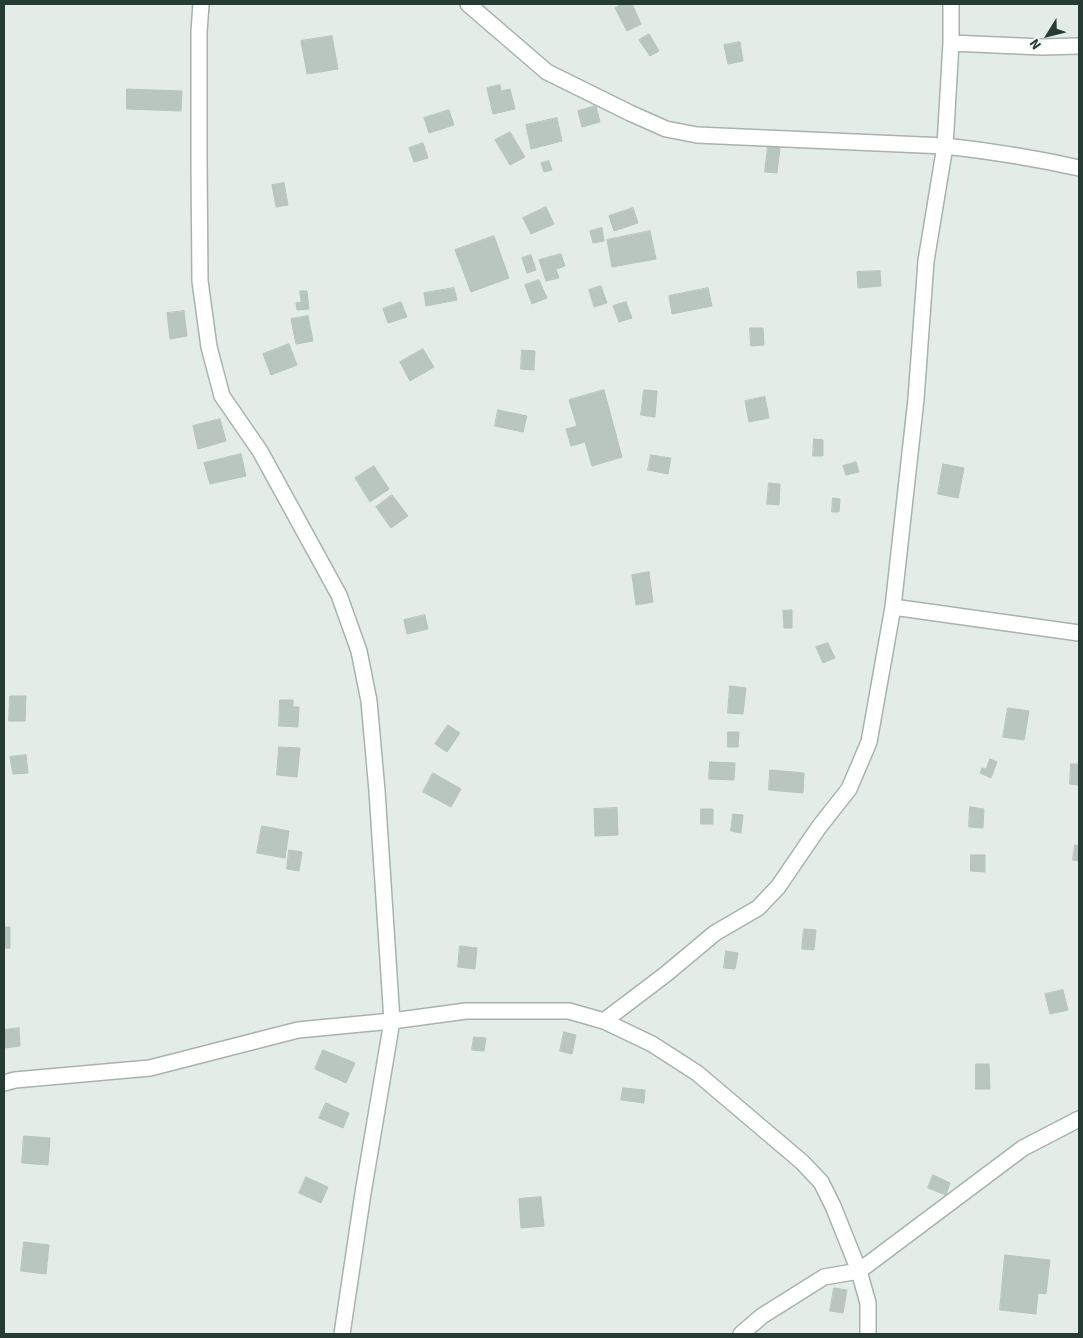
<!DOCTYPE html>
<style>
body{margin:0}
#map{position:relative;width:1083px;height:1338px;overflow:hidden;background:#e4ece7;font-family:"Source Sans 3",sans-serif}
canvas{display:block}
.frame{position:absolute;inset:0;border:5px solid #253b34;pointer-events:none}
.north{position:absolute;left:1023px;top:10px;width:50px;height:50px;-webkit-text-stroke:4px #f4f8f6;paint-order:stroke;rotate:234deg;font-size:14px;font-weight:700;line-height:20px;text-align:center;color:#253b34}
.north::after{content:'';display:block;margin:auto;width:18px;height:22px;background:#253b34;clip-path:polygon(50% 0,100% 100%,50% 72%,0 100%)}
</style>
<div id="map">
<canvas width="1083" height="1338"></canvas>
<div class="frame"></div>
<div class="north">N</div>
</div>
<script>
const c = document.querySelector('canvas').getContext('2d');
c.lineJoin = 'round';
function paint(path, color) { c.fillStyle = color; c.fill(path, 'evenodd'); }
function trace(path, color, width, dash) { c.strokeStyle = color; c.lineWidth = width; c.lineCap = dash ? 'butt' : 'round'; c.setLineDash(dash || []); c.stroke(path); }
const building = new Path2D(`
 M623,4H632L641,24L627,31L615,8Z
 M649,34L659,51L650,56L639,40Z
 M332,36L338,69L307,74L301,41Z
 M740,42L743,61L728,64L724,45Z
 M500,85L501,91L510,89L515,109L493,114L487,88Z
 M127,89L182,91L181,111L127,109Z
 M596,106L600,122L582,127L578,111Z
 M449,110L454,125L429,133L424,118Z
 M557,118L562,141L531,149L526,125Z
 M510,132L525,157L510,165L495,140Z
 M423,143L428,158L414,162L409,148Z
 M768,146L780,148L777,173L765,172Z
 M549,161L552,170L544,172L541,163Z
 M284,183L288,205L276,207L272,185Z
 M546,207L554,224L531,234L523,218Z
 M633,208L638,223L614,231L609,216Z
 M602,228L604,241L593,243L590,231Z
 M650,231L656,259L612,267L607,240Z
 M494,236L509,278L471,292L455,250Z
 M561,254L565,266L556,269L559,278L546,281L539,260Z
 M531,255L536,270L527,273L522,258Z
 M880,271L881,286L858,288L857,272Z
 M539,280L547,298L532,304L525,285Z
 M601,286L607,303L594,307L589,290Z
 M454,288L457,300L426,306L424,293Z
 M708,288L712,306L672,314L669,296Z
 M300,291H307L309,309L297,310L296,303L301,302Z
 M401,302L407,317L388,323L383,309Z
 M626,302L632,318L619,322L613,306Z
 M184,311L187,336L170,339L167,313Z
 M308,316L313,341L296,344L291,319Z
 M750,328H763L764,345L751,346Z
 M289,344L297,365L271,375L263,354Z
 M423,349L434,367L410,381L400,362Z
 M522,350L535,351L534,370L521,369Z
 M604,390L622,457L592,466L585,442L571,446L566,429L577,426L569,400Z
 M644,390L657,391L655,417L641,415Z
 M765,397L769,418L749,422L745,401Z
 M498,410L527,416L523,432L495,426Z
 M220,419L226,441L198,449L193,426Z
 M814,439L823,440V456H813Z
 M241,454L246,476L210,484L204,463Z
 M651,455L671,458L668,474L648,470Z
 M856,462L859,472L846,475L843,466Z
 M943,464L964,468L958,498L938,494Z
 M374,466L389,489L370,502L355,478Z
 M769,483L780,484L779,505L767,504Z
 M392,495L408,516L391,528L376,507Z
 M833,498L840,499L839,512H832Z
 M649,572L653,602L636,605L632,575Z
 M792,610V628H784L783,611Z
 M425,615L428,629L407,634L404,620Z
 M828,643L835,658L823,663L816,647Z
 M730,686L746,688L743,714L728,713Z
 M10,696H26L25,721H9Z
 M280,700H293V707H299L298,727L279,726Z
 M1008,708L1029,711L1024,740L1003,737Z
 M448,725L460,733L447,752L435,744Z
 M728,732H739L738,747H728Z
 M279,747L300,748L297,777L277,775Z
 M26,755L28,773L13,774L10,757Z
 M990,759L997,762L991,778L980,773L982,768L986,769Z
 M710,762L735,763L734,780L709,779Z
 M1071,764H1079V785L1070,784Z
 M770,770L804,773L803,793L769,790Z
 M433,773L461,789L451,807L423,792Z
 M970,807L984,809L983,828L969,827Z
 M617,808L618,835L595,836L594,809Z
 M701,809H713V824H701Z
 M733,814L743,815L741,833L731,831Z
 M262,826L289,831L285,858L257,853Z
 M1075,845L1079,846V861L1073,860Z
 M289,850L302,852L299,871L287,869Z
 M971,855H985V872L971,871Z
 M4,927H10V948H4Z
 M804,929L816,930L814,950L802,949Z
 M460,946L477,948L475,969L458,967Z
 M726,951L738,953L735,969L724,968Z
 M1063,990L1068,1010L1050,1014L1045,994Z
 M19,1028L20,1046L4,1048V1030Z
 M564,1032L576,1035L572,1054L560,1051Z
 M474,1037L486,1038L484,1051L472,1050Z
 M323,1050L355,1063L346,1083L315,1069Z
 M976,1064H989L990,1089H976Z
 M623,1088L645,1090L644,1103L621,1100Z
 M326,1103L349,1113L343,1128L319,1118Z
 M24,1136L50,1138L48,1165L22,1163Z
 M933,1175L950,1183L946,1195L928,1188Z
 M306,1177L328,1187L321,1203L299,1193Z
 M541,1197L544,1226L521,1228L519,1199Z
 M24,1242L49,1245L46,1274L21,1271Z
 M1005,1255L1050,1260L1046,1294L1038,1293L1036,1314L1000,1310Z
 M834,1288L847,1290L843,1313L830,1311Z`);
const minor = new Path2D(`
 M201,4L199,32V162L200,281L209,347L222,396L260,451L339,595L359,651L369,701L377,791L392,1021L363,1193L342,1334
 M468,4L547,72L630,113L666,129L697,135L945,146L926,261L916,399L893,607L1079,633
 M951,4V43L945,146C990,151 1035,158 1079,168
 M951,43L1042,47L1079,46
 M604,1021L666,974L715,933L758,908L778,887L819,827L849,789L869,742L893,607
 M4,1083L15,1080L150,1068L298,1030L392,1021L466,1011H569L604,1021L652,1044L697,1073L802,1162L821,1182L833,1206L859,1271L868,1303V1334
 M741,1334L762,1316L824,1277L859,1271L1023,1148L1079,1119`);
paint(building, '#b9c6c0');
trace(building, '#b7c4be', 1);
trace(minor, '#a7b3ae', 18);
trace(minor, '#fff', 15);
</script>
